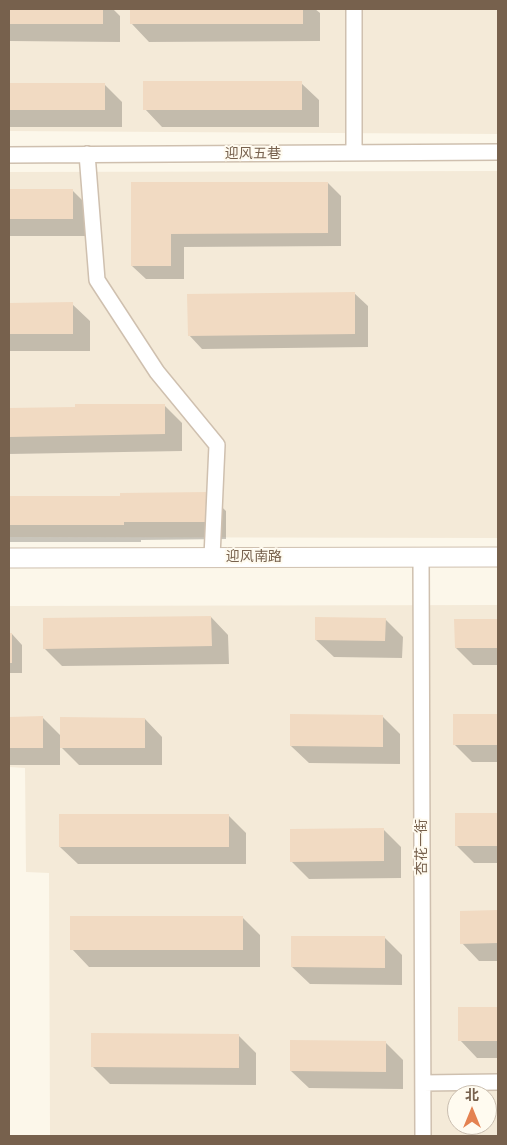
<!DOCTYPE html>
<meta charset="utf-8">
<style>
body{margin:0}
#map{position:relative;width:507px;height:1145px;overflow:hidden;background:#fcf7ea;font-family:Signika,"Noto Sans SC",sans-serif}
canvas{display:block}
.frame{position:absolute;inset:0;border:10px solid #77614d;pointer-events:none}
.north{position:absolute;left:447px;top:1085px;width:50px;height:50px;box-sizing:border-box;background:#fffbf0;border:1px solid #c9bdaf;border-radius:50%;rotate:0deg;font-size:14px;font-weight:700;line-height:20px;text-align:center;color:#77614d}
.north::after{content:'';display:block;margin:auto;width:18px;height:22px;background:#e48251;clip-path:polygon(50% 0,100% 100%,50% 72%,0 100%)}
</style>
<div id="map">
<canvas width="507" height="1145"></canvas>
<div class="frame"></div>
<div class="north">北</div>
</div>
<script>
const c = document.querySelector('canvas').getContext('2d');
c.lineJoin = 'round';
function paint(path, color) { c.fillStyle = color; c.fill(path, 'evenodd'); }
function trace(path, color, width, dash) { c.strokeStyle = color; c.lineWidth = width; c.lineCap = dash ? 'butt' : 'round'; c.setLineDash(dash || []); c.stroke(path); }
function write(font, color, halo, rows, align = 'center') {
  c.font = font + ' Signika,"Noto Sans SC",sans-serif'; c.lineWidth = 4; c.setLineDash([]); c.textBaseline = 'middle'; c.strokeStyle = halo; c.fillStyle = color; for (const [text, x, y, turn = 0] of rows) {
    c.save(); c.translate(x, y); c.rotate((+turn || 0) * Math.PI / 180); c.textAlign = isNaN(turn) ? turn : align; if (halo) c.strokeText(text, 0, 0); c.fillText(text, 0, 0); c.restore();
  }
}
const residential = new Path2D(`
 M9,9H498V134L9,131Z
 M498,171V538L9,537V172Z
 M498,605V1136H50L49,873L26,872L25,768L9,767V606ZM457,1095H487V1125H457Z`);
const shadow = new Path2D(`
 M9,9H113L120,16V42L9,41Z
 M132,9H315L320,13V41L149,42L132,24Z
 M301,83L319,100V127H162L145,109Z
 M104,84L122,102V127H9V85Z
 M328,183L341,196V246L184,247V279H146L132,266V184Z
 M9,190H72L90,208V236H9Z
 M354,293L368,306V347L202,349L189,335Z
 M9,304H72L90,321V351H9Z
 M164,405L182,423V451L9,454V409H76Z
 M208,494L226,511V539L141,540V542H9V498L122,497Z
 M211,617L228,635L229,664L62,666L44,648Z
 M385,619L403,637L402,658L334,657L316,640Z
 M498,620V665H473L456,648V621Z
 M9,634H12L22,645V673H9Z
 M455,715H498V762H472L455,745Z
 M42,717L61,736L145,719L162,737V765H79L60,746V765H9V718Z
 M383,717L400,734V764L309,763L291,746Z
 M498,814V863H474L456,845V815Z
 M228,815L246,833V864H78L60,847Z
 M383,829L401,847V878L309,879L291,861Z
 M461,912H498V961H479L462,943Z
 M242,917L260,935V967H89L72,949Z
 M384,937L402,955V985L310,984L292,967Z
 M498,1008V1058H477L460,1040L459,1009Z
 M239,1036L256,1053V1085L110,1084L92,1066Z
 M385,1042L403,1060V1089L309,1088L291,1071Z`);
const building = new Path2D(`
 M9,9H103V24H9Z
 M130,9H303V24H130Z
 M143,81H302V110H143Z
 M9,83H105V110H9Z
 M131,182H328V233L171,234V266H131Z
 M9,189H73V219H9Z
 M355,292V334L188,336L187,294Z
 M73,302V334H9V303Z
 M75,404H165V434L9,437V408L75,407Z
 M209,492V522H124V525H9V496H120V493Z
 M211,616L212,646L43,649V618Z
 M315,617L386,618L385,641L315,640Z
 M454,619H498V648H455Z
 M9,633H12V663H9Z
 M290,714L383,715V747L290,746Z
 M453,714H498V745H453Z
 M43,716V748H9V717Z
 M60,717L145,718V748H60Z
 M455,813H498V846H455Z
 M59,814H229V847H59Z
 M384,828V861L290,862V829Z
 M498,910V943L460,944V911Z
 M70,916H243V950H70Z
 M291,936H385V968L291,967Z
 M458,1007H498V1041H458Z
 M91,1033L239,1034V1068L91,1067Z
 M290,1040L386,1041V1072L290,1071Z`);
const minor = new Path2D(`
 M354,9V153
 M87,154L97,280L157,372L217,445L212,557
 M9,155L498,152
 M421,557L423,1136
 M423,1083L498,1082`);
const tertiary = new Path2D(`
 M9,558L498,557`);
const streetNames = [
 ["迎风五巷",253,154],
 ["迎风南路",254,557],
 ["杏花一街",422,847,-90]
];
paint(residential, '#f4ead8');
paint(shadow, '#0003');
paint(building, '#f1dac2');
trace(minor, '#cfc0af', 18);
trace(tertiary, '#cfc0af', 21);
trace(minor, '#fff', 15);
trace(tertiary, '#fff', 19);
write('14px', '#77614d', '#fffbf0', streetNames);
</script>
